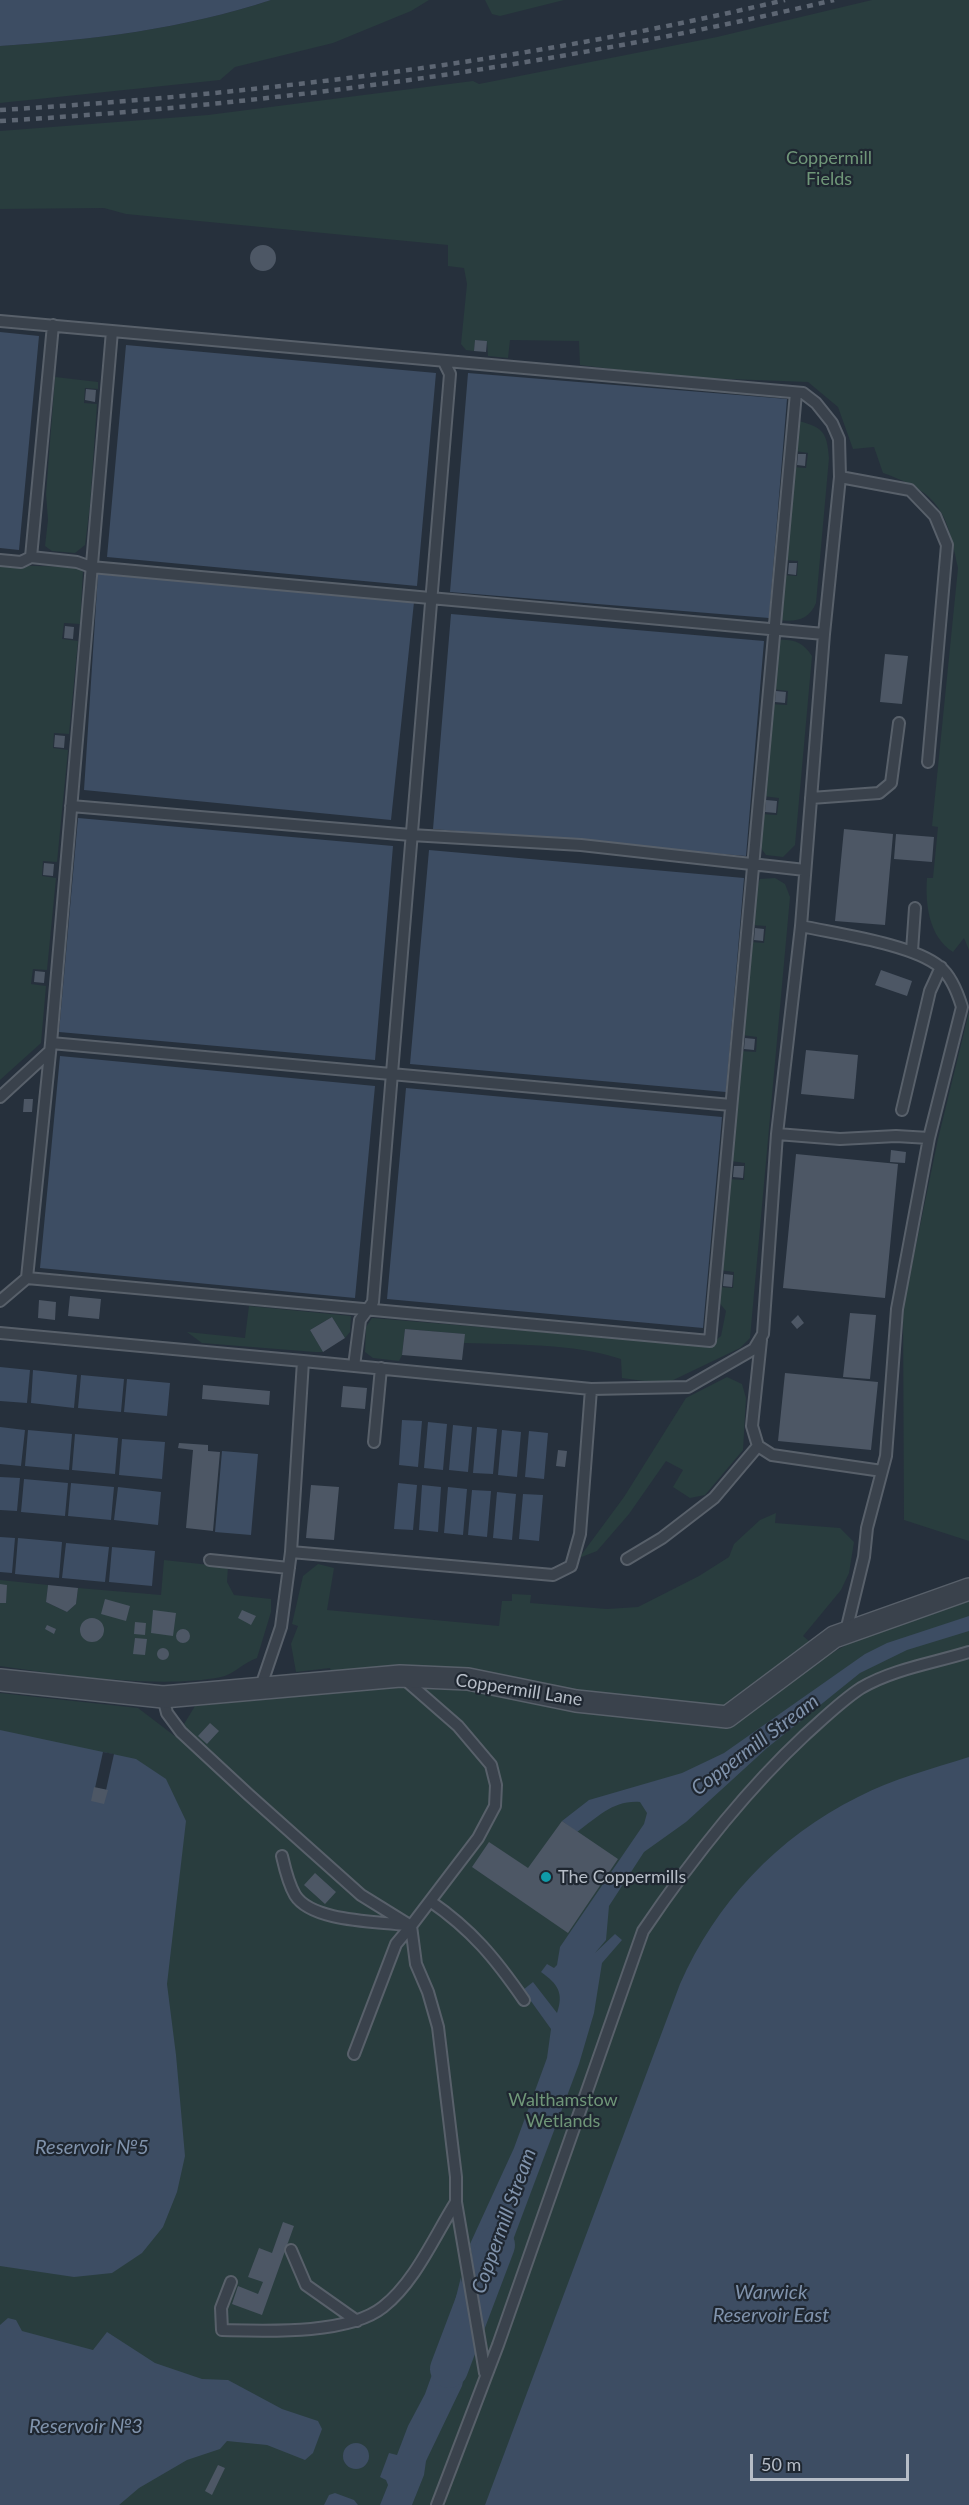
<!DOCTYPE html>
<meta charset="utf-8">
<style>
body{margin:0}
#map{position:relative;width:969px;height:2505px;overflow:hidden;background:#26303c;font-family:Lato,sans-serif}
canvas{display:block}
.scale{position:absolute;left:750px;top:2454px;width:159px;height:27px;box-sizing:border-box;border:3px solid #b6bdc7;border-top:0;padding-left:8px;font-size:18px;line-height:21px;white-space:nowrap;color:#b6bdc7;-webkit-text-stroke:4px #1f2731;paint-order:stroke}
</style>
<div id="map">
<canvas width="969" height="2505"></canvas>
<div class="scale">50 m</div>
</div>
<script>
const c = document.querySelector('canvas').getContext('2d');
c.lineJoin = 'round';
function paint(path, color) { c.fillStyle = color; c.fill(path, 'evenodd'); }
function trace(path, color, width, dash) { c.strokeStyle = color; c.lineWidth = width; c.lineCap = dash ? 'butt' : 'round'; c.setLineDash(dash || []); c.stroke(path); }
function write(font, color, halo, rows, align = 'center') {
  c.font = font + ' Lato,sans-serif'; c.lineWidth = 4.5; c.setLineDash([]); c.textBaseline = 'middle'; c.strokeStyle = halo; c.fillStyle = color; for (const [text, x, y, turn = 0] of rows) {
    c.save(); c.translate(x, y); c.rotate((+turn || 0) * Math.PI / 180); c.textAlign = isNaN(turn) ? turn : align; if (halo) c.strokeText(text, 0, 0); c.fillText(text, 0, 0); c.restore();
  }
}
const green = new Path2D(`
 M271,0H429L411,11L333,43L235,67L220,80L0,103V46C92,40 183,29 271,0Z
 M485,0H564L500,16L492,14Z
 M872,0H969V950L964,938L953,952C929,937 925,904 927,878H933L938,827L932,826L958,568C947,512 940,493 883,473L874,447L853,449L838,407L808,382L676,377L580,365L579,341L510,340L508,358L488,356L487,341L475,340L474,351L466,350L461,344L467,284L464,268L448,266V245L126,214L104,208L0,209V131L208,115L473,81L479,84L717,37Z
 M55,377L98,382V389L85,388L84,403L97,404L90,505L85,545L75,553L52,551L45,546L48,520L46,494Z
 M798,421C823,427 827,432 829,458L816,603C809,620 796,622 779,620L783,575L797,576L798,561L785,560L793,467L806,468L808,453L795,451Z
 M0,565L76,567L83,571L80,624L64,623L62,639L78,641L69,734L54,733L53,748L68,750L57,862L43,861L42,876L56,878L47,970L33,969L31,984L46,986L41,1043L0,1080Z
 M776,640C793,639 802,641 812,656L795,845L783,857L766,855L758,844L761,814L777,815L779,798L763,796L770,704L787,705L788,691L772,689Z
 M775,878L785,884L790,897L750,1338L740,1348L665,1384L622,1378L621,1359C572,1343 515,1345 464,1343V1334L405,1329L402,1355L399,1361L373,1358L365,1352L366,1327L372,1318L696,1345H709L721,1336L726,1311L718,1301L719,1287L733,1288L734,1272L720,1270L729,1179L744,1180L745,1163L731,1161L741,1051L756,1052L757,1037L742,1035L751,942L764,943L766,926L752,925L756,889L760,879Z
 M969,1012V1541L904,1520L903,1308L938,1139Z
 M249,1306L351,1316L350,1332L345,1338L332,1317L310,1330L323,1352H315L202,1343L187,1332L245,1338Z
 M727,1377L742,1384L746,1398L743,1450L705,1495L690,1498L673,1487L683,1470L666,1461L629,1514L597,1551L579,1558L624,1497L686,1398Z
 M776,1513L775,1523L840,1528L854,1542L849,1573L841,1590L803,1636L827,1656L872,1630L969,1600V2505H0V1693L138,1708L176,1737L185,1728L184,1724L195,1706L337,1693L330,1668L296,1672L291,1644L298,1626L292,1624L303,1576L318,1564L334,1568L327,1610L499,1626L502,1601H512V1594L531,1595L530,1603L607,1609L638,1607L699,1576L729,1557L734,1544L760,1520Z
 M164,1560L228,1567L227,1582L234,1595L271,1599V1612L257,1658C244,1662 233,1675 221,1677C162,1689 60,1675 0,1666V1580L48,1585L46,1602L67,1612L76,1604L78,1588L161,1595Z`);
const water = new Path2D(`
 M0,0H271C183,29 92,40 0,46Z
 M0,332L39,336L19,550L0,548Z
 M126,345L436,373L417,586L107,557Z
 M468,373L787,399L769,618L450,592Z
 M98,574L414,602L391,820L84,790Z
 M451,614L764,641L746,856L433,829Z
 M78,818L393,846L375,1060L59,1032Z
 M429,850L744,878L726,1092L410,1064Z
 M60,1056L375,1086L355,1298L40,1268Z
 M406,1088L722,1117L703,1328L387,1299Z
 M0,1367L30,1370L27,1403L0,1401Z
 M33,1370L77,1375L74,1408L31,1403Z
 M81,1375L124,1379L121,1412L78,1408Z
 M127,1379L170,1383L167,1416L124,1412Z
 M402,1420L422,1421L418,1467L399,1465Z
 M428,1422L447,1424L443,1470L424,1468Z
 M453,1425L472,1427L468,1472L449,1470Z
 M0,1427L25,1430L21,1466L0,1464Z
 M477,1427L497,1429L493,1474L473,1473Z
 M28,1430L72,1434L69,1470L25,1466Z
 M502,1430L521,1432L517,1477L498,1475Z
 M529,1431L548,1433L544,1479L525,1477Z
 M75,1434L118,1438L115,1474L72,1470Z
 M122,1439L165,1442L162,1479L119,1475Z
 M222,1451L258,1454L251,1535L215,1532Z
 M0,1477L20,1478L17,1511L0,1510Z
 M24,1479L68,1483L65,1516L21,1512Z
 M71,1483L114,1487L111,1520L68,1516Z
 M398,1483L417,1485L413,1530L394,1529Z
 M422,1485L441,1487L438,1532L419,1530Z
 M118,1487L161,1492L158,1525L114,1520Z
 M448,1487L467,1489L463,1535L444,1533Z
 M472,1490L491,1491L487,1537L468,1535Z
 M497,1492L516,1494L512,1540L493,1538Z
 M523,1494L543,1495L539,1541L519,1539Z
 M0,1537L15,1538L12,1573L0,1572Z
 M18,1538L62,1542L59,1578L15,1574Z
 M66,1543L109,1547L105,1582L62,1578Z
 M112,1547L155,1551L152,1586L109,1582Z
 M969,1616V1631L907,1650L860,1673L767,1748L686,1822L644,1852L609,1906L606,1940L595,1953L615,1934L622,1940L602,1963L594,2013L579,2064L483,2320L470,2244L514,2148L547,2058L551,2029L523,1990L533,1982L557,2013C564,1993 558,1984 541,1972L547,1964L554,1968L557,1965L560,1947L644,1824L647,1813L640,1802C613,1800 598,1817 577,1832L562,1821L589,1800L682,1773L724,1753L865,1654L887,1643Z
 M0,1730L136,1759L166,1779L186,1821L167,1984L176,2055L185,2156L177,2192L163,2227L142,2253L112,2273L74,2277L0,2266Z
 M969,1757V2505H485L680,1984C716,1903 777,1837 858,1797C893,1779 931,1769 969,1757Z
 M461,2277L473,2355L466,2368L462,2386L426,2461L424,2475L412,2505H380L388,2485L386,2480L380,2477L389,2453L397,2455L408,2426L425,2394L447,2333Z
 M8,2318L16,2320L22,2331L93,2350L107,2332L155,2363L202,2379L228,2380L282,2409L318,2421L322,2429L313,2453L305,2460L267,2445L227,2441L220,2449L187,2460L139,2488L119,2505H0V2325Z
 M343 2456a13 13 0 1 1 26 0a13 13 0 1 1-26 0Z
 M335,2493L354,2500L358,2505H324L329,2495Z`);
const pier = new Path2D(`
 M103,1752L114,1754L106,1790L95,1788Z`);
const river = new Path2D(`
 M449,2369L496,2245`);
const building = new Path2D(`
 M250 258a13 13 0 1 1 26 0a13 13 0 1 1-26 0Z
 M475,340L487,341L486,352L474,351Z
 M86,389L96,390L95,402L85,400Z
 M798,454H806L805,466L797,465Z
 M789,563H797L796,575L788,574Z
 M65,626L74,627L73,639L64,638Z
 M885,654L908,656L902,704L880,702Z
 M776,691L786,692L785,703L775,702Z
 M55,735L65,736L64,748L54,747Z
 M766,800L777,801L776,813L765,812Z
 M844,829L893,834L885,925L835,921Z
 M896,834L934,837L932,862L894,859Z
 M44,863L54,864L53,876L43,875Z
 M755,928L764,929L763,941L754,940Z
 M881,970L912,981L907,996L875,985Z
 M35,971L45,972L44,983L34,982Z
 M745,1038L755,1039L754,1050L744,1049Z
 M806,1050L858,1055L854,1099L801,1094Z
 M24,1099H33L32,1112H23Z
 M891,1150L906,1152L905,1163L890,1162Z
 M796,1154L898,1164L885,1298L783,1288Z
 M734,1166H744L743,1178L733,1177Z
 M724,1274L733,1275L732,1287L723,1286Z
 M70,1296L101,1299L99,1319L68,1316Z
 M39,1300L56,1302L55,1320L38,1318Z
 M850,1313L876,1315L870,1379L843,1377Z
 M798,1315L804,1323L797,1329L791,1322Z
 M332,1317L345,1338L323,1352L310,1330Z
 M405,1329L465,1334L462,1360L402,1355Z
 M785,1373L878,1382L871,1450L778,1441Z
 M203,1385L270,1391L269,1405L202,1399Z
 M343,1386L367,1388L365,1409L341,1407Z
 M179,1443L208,1445V1451L220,1452L213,1531L186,1528L193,1450L178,1448Z
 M558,1450L567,1451L565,1467L556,1466Z
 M311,1485L339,1487L334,1540L306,1538Z
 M0,1584L7,1585L6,1603H0Z
 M48,1585L78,1588L76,1604L67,1612L46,1602Z
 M105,1599L130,1606L126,1621L101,1614Z
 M153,1610L176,1613L173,1636L151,1633Z
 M242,1610L256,1616L251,1625L238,1618Z
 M80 1630a12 12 0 1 1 24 0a12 12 0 1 1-24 0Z
 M135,1622L146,1623L145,1635L134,1634Z
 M47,1625L56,1629L54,1634L45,1629Z
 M176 1636a7 7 0 1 1 14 0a7 7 0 1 1-14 0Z
 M135,1638L147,1639L145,1655L133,1654Z
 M157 1654a6 6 0 1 1 12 0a6 6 0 1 1-12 0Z
 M210,1723L219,1731L207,1744L198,1736Z
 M94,1787L108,1790L104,1804L91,1801Z
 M562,1821L618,1859L568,1933L472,1867L489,1842L528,1868Z
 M315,1873L336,1892L325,1904L304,1885Z
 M283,2222L294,2226L262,2315L232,2304L238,2286L258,2294L263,2282L248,2277L259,2248L272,2253Z
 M218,2465L225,2468L212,2495L205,2491Z`);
const lane = new Path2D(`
 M0,321L112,331L51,1043L27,1278L0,1301
 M112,331L803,393L816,403L832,423L839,439L840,477L824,634L801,926L777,1134L763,1334L754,1349L688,1387L591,1389L303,1361
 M840,477L910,490L935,516L947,545L928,762
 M31,557L53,325
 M0,560L21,562L31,557L77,562L91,567L824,634
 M811,798L879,793L891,783L899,723
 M71,806L411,835L581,845L805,870
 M801,926C837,934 913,944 940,967C951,976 958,994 962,1007L929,1138L897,1309L886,1456L867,1528L864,1557L846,1631
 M912,951L915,908
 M51,1043L731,1105
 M0,1097L49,1052
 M902,1110L930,991L941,967
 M777,1134L840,1139L896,1136L929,1138
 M27,1278L710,1341L796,393
 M0,1333L303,1361L291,1552
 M761,1340L752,1426L758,1446L772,1455L882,1471
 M354,1366L360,1320L373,1302L450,374L444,362
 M374,1442L381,1368
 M627,1559L662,1538L714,1498L758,1446
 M210,1560L289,1568
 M403,1678L458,1726L491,1765L496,1785L495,1806L478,1838L411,1926L416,1964L428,1992L438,2027L456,2177V2202L485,2373
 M260,1689L281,1627L291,1552L553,1575L571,1566L580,1534L591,1389
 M163,1697L167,1713L181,1732L249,1795L361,1895L411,1926
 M282,1856C285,1869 288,1883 295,1895C312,1922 376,1921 405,1925
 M430,1901C472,1930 495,1958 524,2000
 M354,2054L396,1944L411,1926
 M291,2250L306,2285L357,2321
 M231,2282L221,2308L222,2330C265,2331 348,2335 383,2307C415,2282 434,2237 456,2202
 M437,2505L498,2345L643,1931C691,1860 743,1793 805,1735C823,1719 841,1701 861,1688C893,1669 934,1663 969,1652`);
const street = new Path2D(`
 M0,1680L163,1697L400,1676L468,1679L576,1701L727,1717L834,1637L969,1589`);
const rail = new Path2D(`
 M0,110C263,94 528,61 785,0
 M0,121C281,104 560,65 834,0`);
const markers = [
 [546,1877,6,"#0f9aa8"]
];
const parkNames = [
 ["Coppermill",829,158],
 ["Fields",829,179],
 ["Walthamstow",563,2100],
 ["Wetlands",563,2121]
];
const streetNames = [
 ["Coppermill Lane",519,1690,9]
];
const poiNames = [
 ["The Coppermills",558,1877]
];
const waterNames = [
 ["Coppermill Stream",755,1745,-37],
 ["Reservoir №5",92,2148],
 ["Coppermill Stream",504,2221,-70],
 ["Warwick",771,2293],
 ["Reservoir East",771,2316],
 ["Reservoir №3",86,2427]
];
paint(green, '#293d3e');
paint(water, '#3d4d63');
paint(pier, '#26303c');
trace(river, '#3d4d63', 38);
paint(building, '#4d5765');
trace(lane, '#58606a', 14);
trace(street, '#58606a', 24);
trace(lane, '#3a424c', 10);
trace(street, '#3a424c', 21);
trace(rail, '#5d6673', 4.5, [6, 6]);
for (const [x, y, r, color] of markers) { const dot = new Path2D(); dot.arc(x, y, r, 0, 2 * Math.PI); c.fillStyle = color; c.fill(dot); trace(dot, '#1f2731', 2); }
write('18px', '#6f9678', '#1f2731', parkNames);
write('18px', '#b6bdc7', '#1f2731', streetNames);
write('18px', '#b6bdc7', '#1f2731', poiNames, 'left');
write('italic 20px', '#8093ac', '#1f2731', waterNames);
</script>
